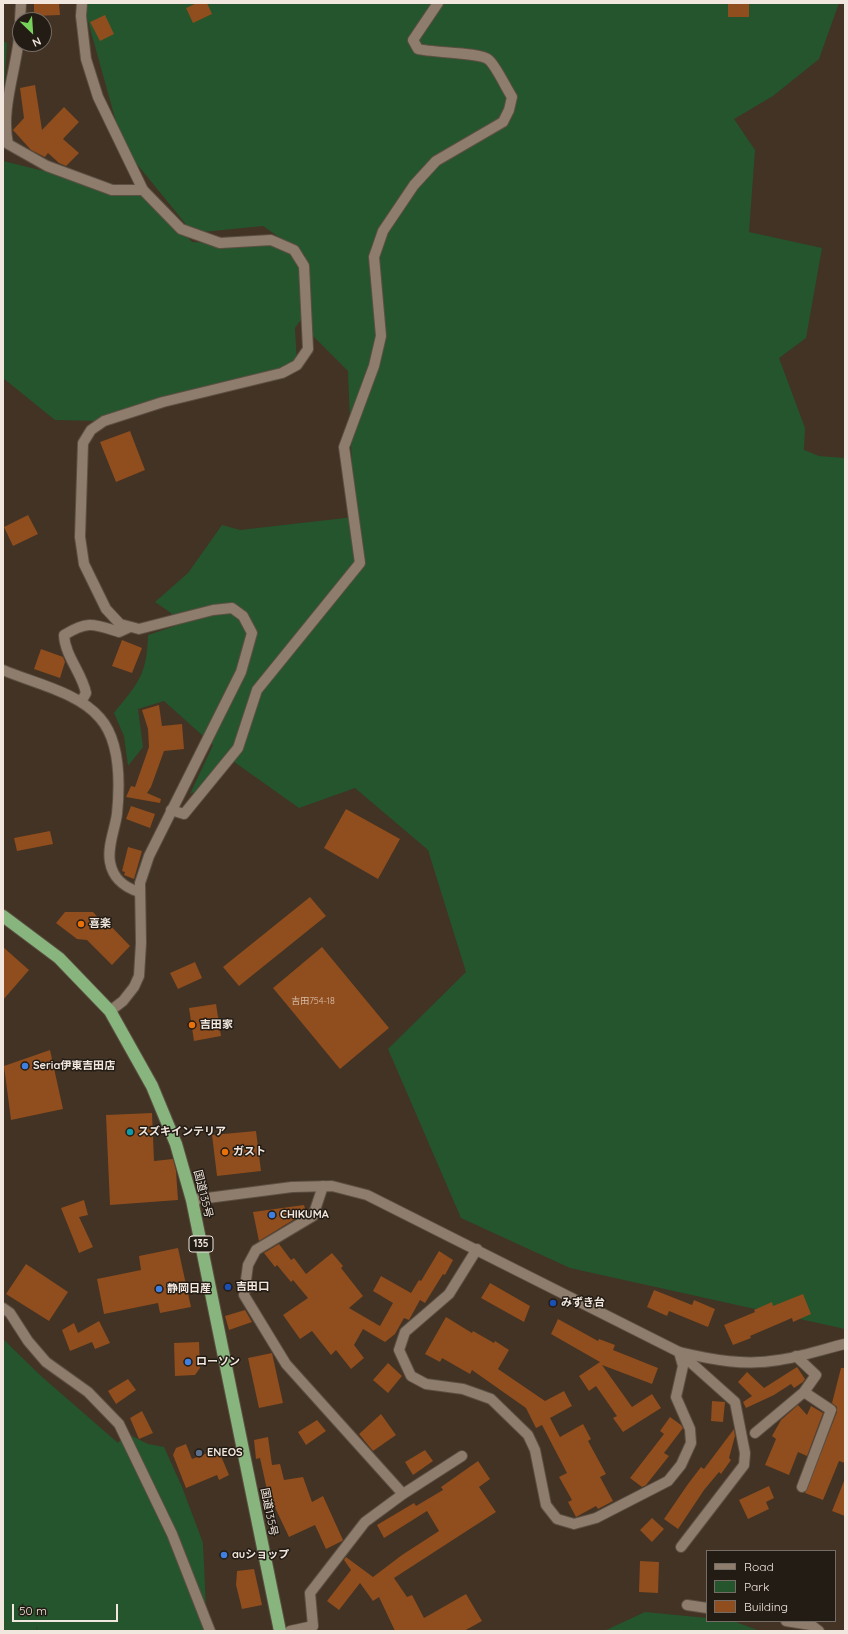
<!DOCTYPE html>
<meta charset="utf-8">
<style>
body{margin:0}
#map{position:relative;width:848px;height:1634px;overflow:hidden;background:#423324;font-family:Quicksand,sans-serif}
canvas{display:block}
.frame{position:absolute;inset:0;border:4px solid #f1e7de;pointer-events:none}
.legend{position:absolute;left:706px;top:1550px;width:130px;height:72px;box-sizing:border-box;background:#231c15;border:1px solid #756d65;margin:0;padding:5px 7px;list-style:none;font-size:12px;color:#f1e7de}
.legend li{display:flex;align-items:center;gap:8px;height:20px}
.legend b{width:20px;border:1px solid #756d65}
.north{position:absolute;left:12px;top:12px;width:40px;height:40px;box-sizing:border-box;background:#231c15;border:1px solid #756d65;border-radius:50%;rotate:155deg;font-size:11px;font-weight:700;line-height:16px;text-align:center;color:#f1e7de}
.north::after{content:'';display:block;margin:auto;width:14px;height:18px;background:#76d25a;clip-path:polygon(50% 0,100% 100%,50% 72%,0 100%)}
.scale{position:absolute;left:12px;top:1604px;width:106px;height:18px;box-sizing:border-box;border:2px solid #f1e7de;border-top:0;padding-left:5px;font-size:12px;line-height:14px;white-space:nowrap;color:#f1e7de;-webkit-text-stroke:3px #231c15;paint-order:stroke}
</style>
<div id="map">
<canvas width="848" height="1634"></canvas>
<div class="frame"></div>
<ul class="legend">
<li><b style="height:5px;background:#8e7d6c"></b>Road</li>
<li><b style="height:11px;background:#24552d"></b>Park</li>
<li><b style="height:11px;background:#904d1d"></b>Building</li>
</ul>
<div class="north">N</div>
<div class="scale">50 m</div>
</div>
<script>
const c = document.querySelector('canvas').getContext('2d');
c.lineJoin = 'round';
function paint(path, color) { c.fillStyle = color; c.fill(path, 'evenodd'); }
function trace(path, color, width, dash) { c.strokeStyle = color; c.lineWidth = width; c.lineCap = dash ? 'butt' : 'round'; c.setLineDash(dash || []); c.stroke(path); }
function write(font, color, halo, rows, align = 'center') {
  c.font = font + ' Quicksand,"Noto Sans JP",sans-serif'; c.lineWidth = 3; c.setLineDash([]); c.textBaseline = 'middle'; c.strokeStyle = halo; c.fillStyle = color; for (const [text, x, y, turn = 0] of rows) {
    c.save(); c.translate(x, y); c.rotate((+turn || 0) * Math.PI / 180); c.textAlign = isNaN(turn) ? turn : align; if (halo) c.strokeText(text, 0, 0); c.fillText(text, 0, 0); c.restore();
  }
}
const green = new Path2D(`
 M83,3H839L819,59L773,96L734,119L755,150L749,232L822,248L806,338L779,358L805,428L804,450L819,456L845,458V1329L570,1268L461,1218L388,1049L466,972L428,850L355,788L299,808L230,759L205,788L190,794L213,745L164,701L138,709L143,747L128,766L124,736L114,713C138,683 147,675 148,635L175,626L171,613L155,602L188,573L222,525L240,530L354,517L348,371L308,331L307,311L295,328L297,365L104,421L55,420L3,378V161L93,183L143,190L192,242L220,243L271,240L306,256L263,226L193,233L123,147Z
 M3,41L7,43L3,107Z
 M3,1339L41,1376L118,1443L126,1433L148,1444L164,1447L182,1487L203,1543L207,1631H38L36,1625L37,1631H3Z
 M645,1612L707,1618V1621H733L760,1631H604Z`);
const building = new Path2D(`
 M34,3H59L60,15L34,16Z
 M197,3H207L212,14L193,23L186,8Z
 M728,3H749V17H728Z
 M105,15L114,34L100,41L90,22Z
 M35,85L42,130L64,107L79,122L63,139L79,153L66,166L59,163L48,153L45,157L31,150L13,130L24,118L20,88Z
 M130,431L145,470L116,482L100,442Z
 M28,515L38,534L13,546L4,527Z
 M122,640L142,648L132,673L112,666Z
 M41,649L63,657L65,662L60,678L34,669Z
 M159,705L162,726L182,724L184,749L164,751L151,787L147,793L161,799L160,803L126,797L131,786L135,787L149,747L148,729L142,710Z
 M131,806L155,814L150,828L126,819Z
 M346,809L400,839L378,879L324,848Z
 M50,831L53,844L17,851L14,838Z
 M128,847L142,851L134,879L124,875L125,872L122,871Z
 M310,897L326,916L239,986L223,967Z
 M65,912H93L103,923L106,921L130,946L112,965L87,940L77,939L56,923Z
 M3,947L29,970L3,1000Z
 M322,947L389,1028L340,1069L273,988Z
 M195,962L202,978L178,989L170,973Z
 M216,1004L221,1036L194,1041L189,1008Z
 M50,1050L63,1109L11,1120L4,1066Z
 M152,1113L154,1161L173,1159L176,1171L178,1200L110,1205L106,1115Z
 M256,1131L261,1171L217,1176L212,1135Z
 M84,1200L88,1215L79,1217L93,1247L79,1253L61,1208Z
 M304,1205L306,1212L259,1241L253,1212Z
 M279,1244L291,1260L294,1258L306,1274L332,1253L343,1266L341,1268L363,1296L349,1308L380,1326L393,1303L373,1291L381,1276L411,1293L419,1280L421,1281L439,1251L453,1260L445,1275L443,1274L425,1303L420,1300L409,1320L404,1318L395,1334L385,1342L363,1329L354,1345L364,1358L351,1369L336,1350L331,1355L312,1331L300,1339L283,1315L308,1298L293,1280L291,1282L277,1265L275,1267L264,1253Z
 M178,1248L191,1307L160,1313L158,1303L104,1314L97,1279L141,1270L139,1256Z
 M26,1264L68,1292L49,1321L6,1294Z
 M490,1283L530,1306L524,1322L481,1298Z
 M654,1290L692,1305L694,1300L715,1309L708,1327L669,1311L667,1316L647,1307Z
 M803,1294L811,1314L793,1322L792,1318L750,1336L751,1338L733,1345L724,1325L755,1312L754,1310L772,1302L773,1306Z
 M245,1310L252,1322L229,1330L225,1316Z
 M446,1317L472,1333L473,1331L494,1343L495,1341L509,1350L498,1369L545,1401L564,1391L572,1406L550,1418L560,1437L583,1424L591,1439L588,1441L606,1474L600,1477L613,1501L598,1509L596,1506L576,1517L568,1502L572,1500L559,1477L567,1473L542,1425L536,1428L526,1408L472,1370L470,1374L442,1358L440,1362L425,1354Z
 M558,1319L598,1341L599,1339L615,1345L613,1350L658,1368L652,1384L602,1365L632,1407L652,1394L661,1408L623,1432L613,1418L617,1416L596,1386L589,1391L579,1376L600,1362L551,1334Z
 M99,1321L110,1343L95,1349L92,1342L70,1351L62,1330L74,1323L78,1333Z
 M199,1342L200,1368L195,1375L175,1376L174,1343Z
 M272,1353L283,1403L259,1408L248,1358Z
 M388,1363L402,1376L388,1393L373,1380Z
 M797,1367L805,1379L803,1382L794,1388L791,1384L774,1395L746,1408L743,1402L752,1396L738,1382L747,1372L764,1388Z
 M841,1368H845V1463L839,1461L823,1500L805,1493L837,1412V1407L832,1403Z
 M128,1379L136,1390L116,1404L108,1391Z
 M712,1401L725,1402L723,1422L711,1421Z
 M798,1405L807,1415L811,1406L823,1413L807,1456L798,1452L789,1475L765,1465L776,1439L772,1436L781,1420Z
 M142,1411L153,1433L139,1439L130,1418Z
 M381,1414L396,1435L373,1451L359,1434Z
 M670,1417L681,1425L683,1428L664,1453L669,1456L646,1485L642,1487L630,1478L664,1434L660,1431Z
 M317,1420L326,1431L306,1445L298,1432Z
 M734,1429L735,1436L729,1458L731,1460L721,1474L719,1472L704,1490L678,1529L664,1519L688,1484L701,1467L704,1469Z
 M268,1437L272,1465L280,1464L284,1480L303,1477L312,1502L323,1496L343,1540L342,1541L326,1549L315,1525L289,1537L271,1499H269L260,1458L256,1459L254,1440Z
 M186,1444L192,1459L218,1449L229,1475L219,1480L217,1475L186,1488L173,1455L176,1448Z
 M425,1450L433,1461L413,1475L405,1462Z
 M478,1461L490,1479L479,1487L496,1512L394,1578L407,1597L412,1595L424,1618L466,1594L482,1621L464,1631H395L379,1597L373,1601L360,1583L339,1610L327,1601L351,1570L344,1560L346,1557L373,1577L402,1555L439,1531L427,1511L384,1538L377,1525L414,1503L416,1506L443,1490L441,1487Z
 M844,1481H845V1516L832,1511Z
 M769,1486L774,1498L766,1502L769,1509L748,1519L739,1500Z
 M652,1518L664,1529L652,1542L640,1530Z
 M640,1561L659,1562L658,1593L639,1592Z
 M254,1569L262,1605L242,1609L236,1585L237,1571Z`);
const street = new Path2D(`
 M20,20L21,3
 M20,28C18,66 0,107 8,144L47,166L112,190H143
 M3,670C33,683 78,692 100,718C121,742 120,784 117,814C115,829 107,847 110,862C113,879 124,887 139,892
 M81,702L86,693C82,673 65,656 64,635C88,620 94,624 119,632L130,627
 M171,810L184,814L238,748L257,690L360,563L344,447L374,366L381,336L374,257L383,231L414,185L436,161L503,122L509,110L512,97C506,88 496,66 489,60C481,52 433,53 418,49L413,40L438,3
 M323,1186L313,1216L256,1250L248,1265L244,1295L286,1364L403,1494
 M477,1249L449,1294L405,1332L399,1350L411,1376L426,1384L463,1389L491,1399L528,1435L535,1450L546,1505L557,1519L574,1524L596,1518L668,1481L681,1465L691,1443L690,1429L676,1397L683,1366L679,1352
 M3,1308L10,1313L28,1341L46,1362L88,1392L119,1424L172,1534L210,1631
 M679,1352L735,1402L745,1453L744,1465L681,1547
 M755,1433L804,1392L816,1375L796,1356
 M802,1487L831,1410L804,1392
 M687,1605L707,1608
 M786,1621L811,1625L819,1631
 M290,1631L313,1626L310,1593L365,1522L403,1494L462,1456`);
const secondary = new Path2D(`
 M82,3L81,16L86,59L98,97L143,190L181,229L220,243L271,240L294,250L304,266L308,349L297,365L282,373L163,402L104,421L91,430L83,443L80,537L84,564L106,609L120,624L139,629L213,610L232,608L243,616L252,633L241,672L149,856L140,883L141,943L139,976L134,987L123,1001L110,1011
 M192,1200L292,1187L332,1186L367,1195L679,1352C713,1360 745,1366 779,1360C801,1357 823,1349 845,1344`);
const highway = new Path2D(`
 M3,916L59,958L110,1011L152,1086L176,1144L192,1200L280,1631`);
const markers = [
 [81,924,4,"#e8710a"],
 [192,1025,4,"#e8710a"],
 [25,1066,4,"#3f7fe0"],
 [130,1132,4,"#0f9aa8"],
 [225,1152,4,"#e8710a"],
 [272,1215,4,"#3f7fe0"],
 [228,1287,4,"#1a4fb4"],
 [159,1289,4,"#3f7fe0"],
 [553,1303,4,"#1a4fb4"],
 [188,1362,4,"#3f7fe0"],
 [199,1453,4,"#5c6f8a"],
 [224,1555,4,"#3f7fe0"]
];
const numberNames = [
 ["吉田754-18",313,1001]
];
const shields = [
 [201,1244,24]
];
const shieldNames = [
 ["135",201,1244]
];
const poiNames = [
 ["喜楽",89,924],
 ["吉田家",200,1025],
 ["Seria伊東吉田店",33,1066],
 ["スズキインテリア",138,1132],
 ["ガスト",233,1152],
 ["CHIKUMA",280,1215],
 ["吉田口",236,1287],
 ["静岡日産",167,1289],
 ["みずき台",561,1303],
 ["ローソン",196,1362],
 ["ENEOS",207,1453],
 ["auショップ",232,1555]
];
const streetNames = [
 ["国道135号",203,1194,76],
 ["国道135号",269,1512,79]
];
paint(green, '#24552d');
paint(building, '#904d1d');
trace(street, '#5c4f43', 12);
trace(secondary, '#5c4f43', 12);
trace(highway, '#5c4f43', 14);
trace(street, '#8e7d6c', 10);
trace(secondary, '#8e7d6c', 10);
trace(highway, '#88b57e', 12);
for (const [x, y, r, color] of markers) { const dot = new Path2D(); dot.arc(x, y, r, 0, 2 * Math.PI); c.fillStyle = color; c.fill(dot); trace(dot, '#231c15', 1.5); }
write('9px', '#d9c0ae', null, numberNames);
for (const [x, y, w] of shields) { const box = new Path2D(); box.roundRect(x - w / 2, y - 8, w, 16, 3); c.fillStyle = '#231c15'; c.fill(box); trace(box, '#f1e7de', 1); }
write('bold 10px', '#f1e7de', null, shieldNames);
write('bold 11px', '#f1e7de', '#231c15', poiNames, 'left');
write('11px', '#f1e7de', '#231c15', streetNames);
</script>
